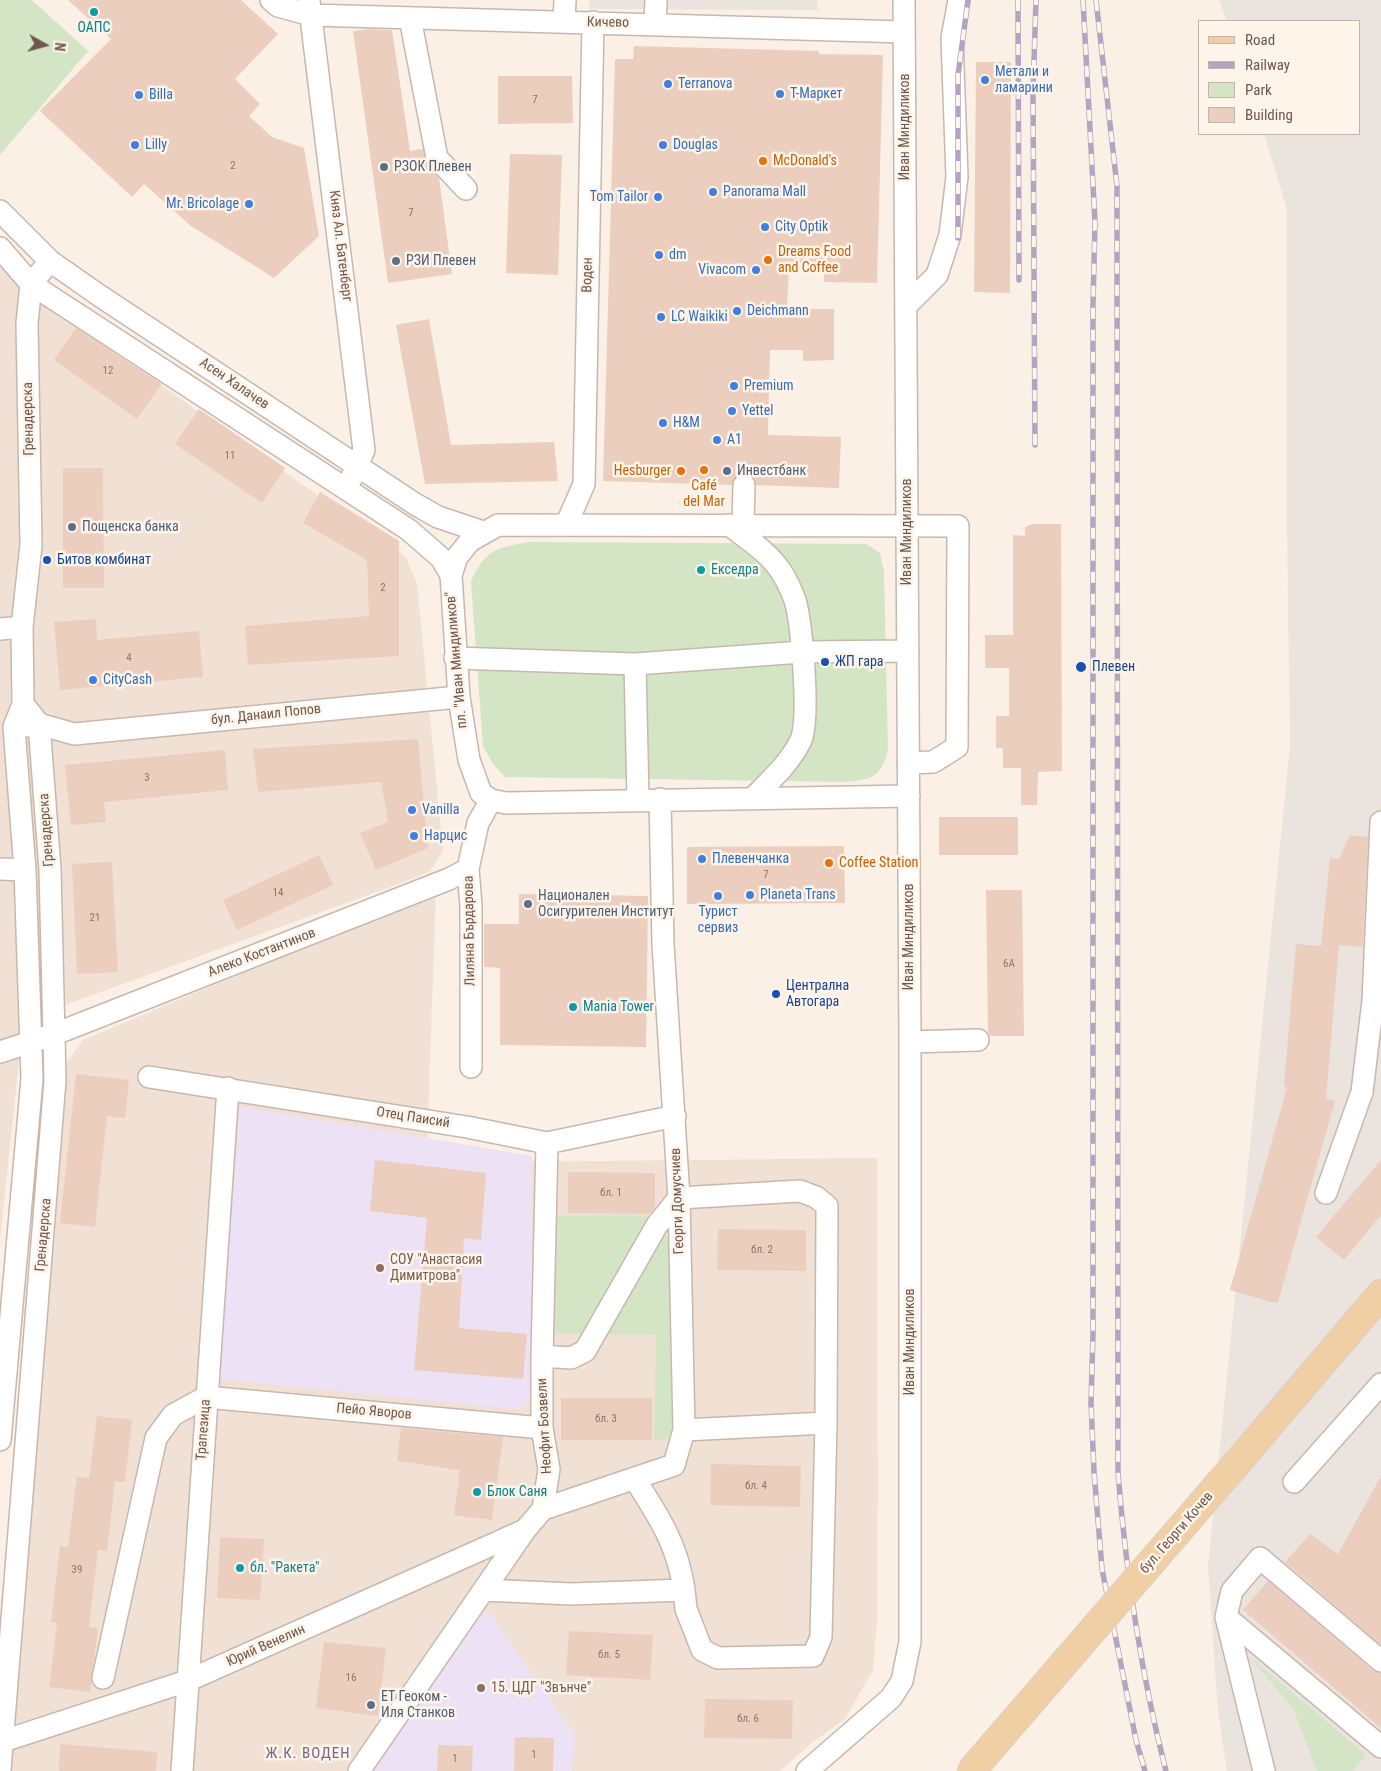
<!DOCTYPE html>
<meta charset="utf-8">
<style>
body{margin:0}
#map{position:relative;width:1381px;height:1771px;overflow:hidden;background:#faf0e5;font-family:"Roboto Condensed",sans-serif}
canvas{display:block}
.legend{position:absolute;left:1198px;top:20px;width:162px;height:115px;box-sizing:border-box;background:#fdf4ea;border:1px solid #c4b5ab;margin:0;padding:6px 9px;list-style:none;font-size:15px;color:#6f574d}
.legend li{display:flex;align-items:center;gap:10px;height:25px}
.legend b{width:25px;border:1px solid #c4b5ab}
.north{position:absolute;left:20px;top:20px;width:50px;height:50px;-webkit-text-stroke:4px #fdf4ea;paint-order:stroke;rotate:97deg;font-size:14px;font-weight:700;line-height:20px;text-align:center;color:#6f574d}
.north::after{content:'';display:block;margin:auto;width:18px;height:22px;background:#6f574d;clip-path:polygon(50% 0,100% 100%,50% 72%,0 100%)}
</style>
<div id="map">
<canvas width="1381" height="1771"></canvas>
<ul class="legend">
<li><b style="height:6px;background:#f1cfa4"></b>Road</li>
<li><b style="height:6px;background:#b2a5c1"></b>Railway</li>
<li><b style="height:14px;background:#d4e5c5"></b>Park</li>
<li><b style="height:14px;background:#eccebf"></b>Building</li>
</ul>
<div class="north">N</div>
</div>
<script>
const c = document.querySelector('canvas').getContext('2d');
c.lineJoin = 'round';
function paint(path, color) { c.fillStyle = color; c.fill(path, 'evenodd'); }
function trace(path, color, width, dash) { c.strokeStyle = color; c.lineWidth = width; c.lineCap = dash ? 'butt' : 'round'; c.setLineDash(dash || []); c.stroke(path); }
function write(font, color, halo, rows, align = 'center') {
  c.font = font + ' "Roboto Condensed",sans-serif'; c.lineWidth = 5; c.setLineDash([]); c.textBaseline = 'middle'; c.strokeStyle = halo; c.fillStyle = color; for (const [text, x, y, turn = 0] of rows) {
    c.save(); c.translate(x, y); c.rotate((+turn || 0) * Math.PI / 180); c.textAlign = isNaN(turn) ? turn : align; if (halo) c.strokeText(text, 0, 0); c.fillText(text, 0, 0); c.restore();
  }
}
const residential = new Path2D(`
 M0,267L59,314L406,557L417,584L443,850L430,871L404,882L40,1014L21,1042L0,1240Z
 M436,892L427,1149L512,1162L877,1158L878,1487L877,1620L873,1670L845,1719L813,1742L780,1771H6L60,1072L83,1040Z`);
const industrial = new Path2D(`
 M590,0H817L818,10L589,9Z
 M1219,0H1381V1771H1227L1218,1711L1208,1566L1290,745L1287,527V209L1264,134H1360V21H1227Z`);
const education = new Path2D(`
 M240,1106L532,1156V1399L520,1410L219,1379Z
 M486,1609L575,1734L572,1771H366L447,1643Z`);
const green = new Path2D(`
 M0,0H32L88,51L0,155Z
 M529,542L866,544L880,553L884,572L888,750C881,777 873,779 847,782L505,777L493,764L483,746L471,581C486,549 496,548 529,542Z
 M647,1215L671,1242L676,1439L654,1440L656,1335L549,1333L552,1216Z
 M1249,1656L1366,1755L1352,1771H1317L1293,1708Z`);
const building = new Path2D(`
 M68,0H241L278,34L235,79L260,104L249,116L272,137L304,148L319,236L274,278L191,226L144,184L132,197L40,111L111,39Z
 M368,29L392,30L410,151L423,149L428,166L439,178L452,274L388,283L353,31Z
 M634,46L819,51V54L883,55L877,283L824,282V268L789,267L787,309H834V360L803,361V350H770L768,435L841,437L839,488L756,485L755,479L745,473L738,474L732,485L603,481L615,59H633Z
 M976,62H1011L1010,293L974,292Z
 M498,76H572L573,123L498,124Z
 M510,154L562,155L558,275L506,273Z
 M429,319L451,445L554,442L558,481L425,484L396,325Z
 M76,328L162,384L137,419L54,360Z
 M199,409L285,468L262,503L175,444Z
 M63,468H103L104,588H63Z
 M320,492L399,541V656L248,665L245,626L369,616L367,560L303,523Z
 M1033,524H1061L1062,771L1038,772L1037,805H1021V768H1003V748H996V716H1009V668H985V635H1013V535L1025,536V527Z
 M96,619L97,640L199,631L203,677L60,690L54,622Z
 M418,739L428,848L376,870L360,833L388,822L381,782L258,792L253,749Z
 M225,750L228,790L104,802L106,822L71,825L65,765Z
 M939,817H1018V855H939Z
 M1350,835L1368,837L1363,947L1339,945L1326,1099L1335,1101L1278,1302H1271L1230,1290L1287,1088L1284,1085L1296,944L1321,946L1330,858L1339,859Z
 M844,846L845,903L687,904V847Z
 M319,855L333,885L237,930L223,900Z
 M112,862L118,972L77,974L72,864Z
 M986,890H1022L1024,1036H990L988,1032Z
 M519,894L648,896L646,1047L500,1045V968L484,967V924H519Z
 M76,1074L129,1080L125,1118L107,1116L95,1227L60,1223Z
 M375,1160L486,1173L481,1240L464,1238L459,1328L527,1334L523,1379L414,1370L427,1218L370,1211Z
 M1381,1160V1215L1344,1260L1316,1237Z
 M568,1172L655,1173V1208L650,1214L568,1213Z
 M718,1229L806,1230V1271L717,1270Z
 M561,1398H652V1440H561Z
 M97,1416L132,1420L125,1482L115,1481L107,1551L98,1550L89,1627L98,1628L90,1692L49,1687L57,1623L51,1622L60,1546L68,1547L77,1477L89,1478Z
 M401,1428L503,1437L492,1520L454,1515L460,1470L397,1461Z
 M711,1464L801,1466L800,1507L710,1505Z
 M1381,1476V1645L1285,1562L1310,1534L1338,1554Z
 M220,1537L264,1539L260,1600L217,1598Z
 M1268,1581L1373,1671L1381,1673V1728L1243,1610Z
 M569,1631L653,1635L650,1680L566,1675Z
 M324,1642L386,1648L378,1716L316,1708Z
 M705,1699L793,1700L792,1739L704,1738Z
 M515,1737L554,1738L553,1771H514Z
 M60,1744L157,1752L156,1771H59Z
 M438,1745L473,1746L472,1771H437Z`);
const minor = new Path2D(`
 M271,0L278,6L311,15L904,32
 M309,1L364,450L351,479
 M410,18L437,158L466,189
 M564,22L565,0
 M655,24L656,0
 M0,211L50,261L100,296L415,504L438,517L483,532
 M0,248L31,284L409,530L441,558L451,575
 M906,306L937,275L950,235L957,177L952,38L959,0
 M567,523L584,484L593,22
 M729,525C746,538 770,553 782,573C787,581 792,592 795,600C802,625 810,717 801,740C790,763 770,781 753,798
 M743,525L744,485
 M0,629L22,627
 M455,658L635,664L802,652L908,651
 M635,664L638,799
 M27,726L39,724L74,734L459,697
 M908,763L933,762L957,747L958,526L498,525L470,541L457,557L451,575L459,697L469,760L481,793L491,800L506,803L909,796
 M0,869L25,870
 M910,1042L978,1040
 M0,1052L55,1034L449,879L468,869
 M471,1067V906L468,869L478,823L491,800
 M149,1077L467,1127L547,1143L675,1116
 M1326,1193L1362,1092L1373,1001L1381,822
 M684,1430L826,1423
 M0,1440L32,1079L25,870L14,727L23,704L22,627L31,545L27,323L31,284L50,261
 M634,1478C658,1515 678,1545 684,1590
 M1294,1482L1381,1384
 M543,1509L674,1465L684,1430L679,1198L663,944L660,799
 M484,1590L571,1594L684,1590L686,1609L702,1650L718,1658L813,1656L821,1637L826,1423L827,1206L816,1197L800,1191L679,1198L657,1225L585,1351L571,1358L542,1356
 M1226,1617L1381,1747
 M103,1678L156,1438L173,1415L206,1397L542,1428
 M0,1742L187,1681L525,1530
 M0,1770L55,1080L50,869L39,724L23,704
 M182,1771L228,1088
 M359,1771L525,1530L543,1509L549,1469L542,1428V1356L547,1143
 M807,1771L891,1698L902,1681L910,1642V1042L904,0
 M1264,1771L1226,1617L1232,1591L1260,1558L1381,1661`);
const major = new Path2D(`
 M1237,1463L1381,1294`);
const rail = new Path2D(`
 M1018,0L1019,280
 M1083,0L1095,222L1093,305V1334L1091,1403L1094,1472L1102,1569L1136,1740L1145,1771
 M1096,0L1117,186L1118,1473C1126,1573 1141,1674 1166,1771
 M958,238V75L968,0
 M1035,445L1033,93L1036,0`);
const majorBridge = new Path2D(`
 M971,1771L1237,1463`);
const markers = [
 [94,12,5,"#0f9aa8"],
 [985,80,5,"#3f7fe0"],
 [668,84,5,"#3f7fe0"],
 [780,94,5,"#3f7fe0"],
 [139,95,5,"#3f7fe0"],
 [135,145,5,"#3f7fe0"],
 [663,145,5,"#3f7fe0"],
 [763,161,5,"#e8710a"],
 [384,167,5,"#5c6f8a"],
 [713,192,5,"#3f7fe0"],
 [658,197,5,"#3f7fe0"],
 [249,204,5,"#3f7fe0"],
 [765,227,5,"#3f7fe0"],
 [659,255,5,"#3f7fe0"],
 [768,260,5,"#e8710a"],
 [396,261,5,"#5c6f8a"],
 [756,270,5,"#3f7fe0"],
 [737,311,5,"#3f7fe0"],
 [661,317,5,"#3f7fe0"],
 [734,386,5,"#3f7fe0"],
 [732,411,5,"#3f7fe0"],
 [663,423,5,"#3f7fe0"],
 [717,440,5,"#3f7fe0"],
 [704,470,5,"#e8710a"],
 [681,471,5,"#e8710a"],
 [727,471,5,"#5c6f8a"],
 [72,527,5,"#5c6f8a"],
 [47,560,5,"#1a4fb4"],
 [701,570,5,"#0f9aa8"],
 [825,662,5,"#1a4fb4"],
 [1081,667,6,"#1a4fb4"],
 [93,680,5,"#3f7fe0"],
 [412,810,5,"#3f7fe0"],
 [414,836,5,"#3f7fe0"],
 [702,859,5,"#3f7fe0"],
 [829,863,5,"#e8710a"],
 [750,895,5,"#3f7fe0"],
 [718,896,5,"#3f7fe0"],
 [528,904,5,"#5c6f8a"],
 [776,994,5,"#1a4fb4"],
 [573,1007,5,"#0f9aa8"],
 [380,1268,5,"#8d6e63"],
 [477,1492,5,"#0f9aa8"],
 [240,1568,5,"#0f9aa8"],
 [481,1688,5,"#8d6e63"],
 [371,1705,5,"#5c6f8a"]
];
const numberNames = [
 ["7",535,100],
 ["2",233,166],
 ["7",411,213],
 ["12",108,371],
 ["11",230,456],
 ["2",383,588],
 ["4",129,658],
 ["3",147,778],
 ["7",766,875],
 ["14",278,893],
 ["21",95,918],
 ["6А",1009,964],
 ["бл. 1",611,1193],
 ["бл. 2",762,1250],
 ["бл. 3",606,1419],
 ["бл. 4",756,1486],
 ["39",77,1570],
 ["бл. 5",609,1655],
 ["16",351,1678],
 ["бл. 6",748,1719],
 ["1",534,1755],
 ["1",455,1759]
];
const streetNames = [
 ["Кичево",608,23,1],
 ["Иван Миндиликов",905,127,-90],
 ["Княз Ал. Батенберг",340,246,83],
 ["Воден",588,275,-89],
 ["Асен Халачев",234,384,34],
 ["Гренадерска",29,419,-91],
 ["Иван Миндиликов",907,532,-90],
 ["пл. \"Иван Миндиликов\"",457,660,-95],
 ["бул. Данаил Попов",266,715,-6],
 ["Гренадерска",47,830,-94],
 ["Лиляна Бърдарова",470,931,-91],
 ["Иван Миндиликов",909,937,-90],
 ["Алеко Костантинов",262,953,-21],
 ["Отец Паисий",413,1118,9],
 ["Георги Домусчиев",678,1201,-92],
 ["Гренадерска",44,1235,-85],
 ["Иван Миндиликов",910,1342,-90],
 ["Пейо Яворов",374,1412,5],
 ["Неофит Бозвели",545,1426,-93],
 ["Трапезица",204,1430,-86],
 ["бул. Георги Кочев",1177,1533,-49],
 ["Юрий Венелин",266,1646,-24]
];
const cultureNames = [
 ["ОАПС",94,28,"center"],
 ["Екседра",711,570],
 ["Mania Tower",583,1007],
 ["Блок Саня",487,1492],
 ["бл. \"Ракета\"",250,1568]
];
const shopNames = [
 ["Метали и",995,72],
 ["ламарини",995,88],
 ["Terranova",678,84],
 ["Т-Маркет",790,94],
 ["Billa",149,95],
 ["Lilly",145,145],
 ["Douglas",673,145],
 ["Panorama Mall",723,192],
 ["Tom Tailor",648,197,"right"],
 ["Mr. Bricolage",239,204,"right"],
 ["City Optik",775,227],
 ["dm",669,255],
 ["Vivacom",746,270,"right"],
 ["Deichmann",747,311],
 ["LC Waikiki",671,317],
 ["Premium",744,386],
 ["Yettel",742,411],
 ["H&M",673,423],
 ["A1",727,440],
 ["CityCash",103,680],
 ["Vanilla",422,810],
 ["Нарцис",424,836],
 ["Плевенчанка",712,859],
 ["Planeta Trans",760,895],
 ["Турист",718,912,"center"],
 ["сервиз",718,928,"center"]
];
const foodNames = [
 ["McDonald's",773,161],
 ["Dreams Food",778,252],
 ["and Coffee",778,268],
 ["Hesburger",671,471,"right"],
 ["Café",704,486,"center"],
 ["del Mar",704,502,"center"],
 ["Coffee Station",839,863]
];
const serviceNames = [
 ["РЗОК Плевен",394,167],
 ["РЗИ Плевен",406,261],
 ["Инвестбанк",737,471],
 ["Пощенска банка",82,527],
 ["Национален",538,896],
 ["Осигурителен Институт",538,912],
 ["ЕТ Геоком -",381,1697],
 ["Иля Станков",381,1713]
];
const transitNames = [
 ["Битов комбинат",57,560],
 ["ЖП гара",835,662],
 ["Плевен",1092,667],
 ["Централна",786,986],
 ["Автогара",786,1002]
];
const educationNames = [
 ["СОУ \"Анастасия",390,1260],
 ["Димитрова\"",390,1276],
 ["15. ЦДГ \"Звънче\"",491,1688]
];
const neighbourhoodNames = [
 ["Ж.К. ВОДЕН",308,1754]
];
paint(residential, '#f0e1d4');
paint(industrial, '#eae3de');
paint(education, '#ede1f6');
paint(green, '#d4e5c5');
paint(building, '#eccebf');
trace(minor, '#c9b7ac', 24);
trace(major, '#d7d0cd', 30);
trace(minor, '#fff', 21);
trace(major, '#f1cfa4', 28);
trace(rail, '#b2a5c1', 5.5);
trace(rail, '#fdf4ea', 4, [11]);
trace(majorBridge, '#d7d0cd', 30, []);
trace(majorBridge, '#f1cfa4', 28);
for (const [x, y, r, color] of markers) { const dot = new Path2D(); dot.arc(x, y, r, 0, 2 * Math.PI); c.fillStyle = color; c.fill(dot); trace(dot, '#fdf4ea', 2); }
write('11px', '#8e756a', null, numberNames);
write('14px', '#6f574d', '#fdf4ea', streetNames);
write('14px', '#0d838f', '#fdf4ea', cultureNames, 'left');
write('14px', '#366cbe', '#fdf4ea', shopNames, 'left');
write('14px', '#c56008', '#fdf4ea', foodNames, 'left');
write('14px', '#4e5e75', '#fdf4ea', serviceNames, 'left');
write('14px', '#164399', '#fdf4ea', transitNames, 'left');
write('14px', '#785e54', '#fdf4ea', educationNames, 'left');
c.letterSpacing = '1px';
write('15px', '#7b658c', '#fdf4ea', neighbourhoodNames);
c.letterSpacing = '0px';
</script>
